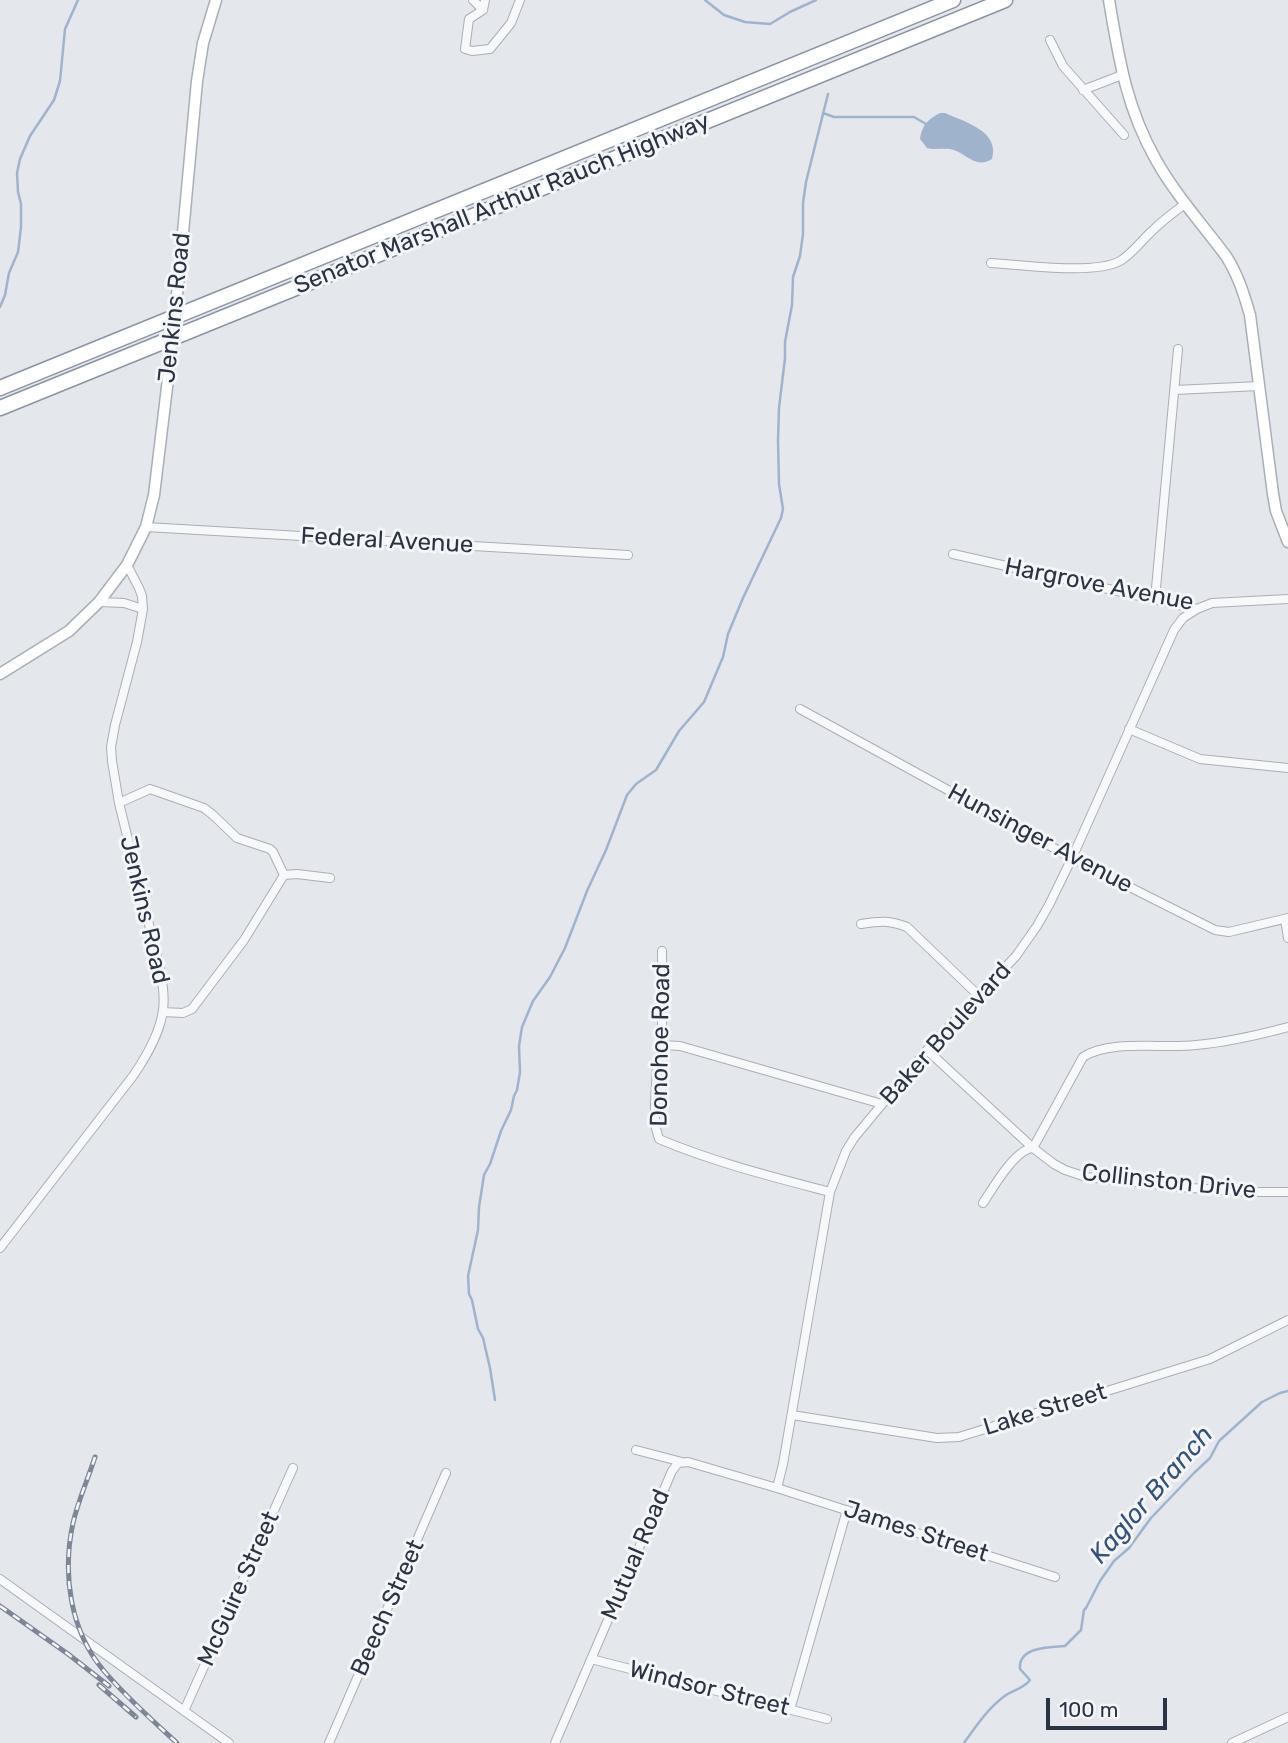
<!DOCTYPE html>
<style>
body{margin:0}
#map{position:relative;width:1288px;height:1743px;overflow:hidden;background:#e4e7ec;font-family:Rubik,sans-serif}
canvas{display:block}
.scale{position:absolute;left:1046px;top:1698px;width:121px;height:32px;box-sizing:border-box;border:4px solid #2b3445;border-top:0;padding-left:9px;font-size:21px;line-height:24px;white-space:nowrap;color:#2b3445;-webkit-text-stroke:5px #f4f6f9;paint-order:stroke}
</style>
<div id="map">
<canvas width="1288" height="1743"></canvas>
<div class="scale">100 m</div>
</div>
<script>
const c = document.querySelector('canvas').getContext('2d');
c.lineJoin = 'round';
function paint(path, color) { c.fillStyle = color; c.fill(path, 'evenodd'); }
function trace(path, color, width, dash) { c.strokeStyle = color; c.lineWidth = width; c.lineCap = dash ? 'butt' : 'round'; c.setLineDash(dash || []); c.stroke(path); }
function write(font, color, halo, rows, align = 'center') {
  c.font = font + ' Rubik,sans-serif'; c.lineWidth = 6; c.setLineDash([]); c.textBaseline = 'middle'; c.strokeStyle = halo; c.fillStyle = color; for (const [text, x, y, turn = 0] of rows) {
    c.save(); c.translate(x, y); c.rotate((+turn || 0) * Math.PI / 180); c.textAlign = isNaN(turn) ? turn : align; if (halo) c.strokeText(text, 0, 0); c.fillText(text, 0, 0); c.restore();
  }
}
const water = new Path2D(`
 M940,113H945C965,122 1000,131 992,159C975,170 966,152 950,149C942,148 935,150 927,148L920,139C922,125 928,119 940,113Z`);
const stream = new Path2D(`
 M705,0L724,15L745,22L770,24L790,12L816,0
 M823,113L834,117H914L926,124
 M0,307L5,295L9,273L18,252L21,227V204L18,192L17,173L20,159L30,136L54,100L60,81L65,29L78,0
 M495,1400L490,1368L483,1338L478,1329L472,1300L469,1294L468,1276L478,1230L479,1207L484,1175L490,1164L501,1131L511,1110L514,1096L517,1090L520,1072L519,1046L522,1027L533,1001L550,977L565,948L587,891L606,850L627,795L636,784L656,770L679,731L704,702L723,657L728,634L743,598L781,518L783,509L779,484L778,440L779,408L785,358V342L792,305L793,277L800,256L803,234V203L806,182L828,94
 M964,1743C976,1726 989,1707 1006,1695C1015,1689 1023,1689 1030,1680L1020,1669C1018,1647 1049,1647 1065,1646L1081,1630L1084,1610L1086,1608L1100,1581L1114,1561L1129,1548L1151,1518L1194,1473L1210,1458L1219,1441L1262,1402L1280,1393L1288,1391`);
const street = new Path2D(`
 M473,0L483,10
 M485,0L483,10L469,19L465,49L472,51L490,49L511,23L520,0
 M1050,40L1063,66L1124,135
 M1083,90L1122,75
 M991,263C1021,265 1095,275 1120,261C1132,254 1141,241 1152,231C1162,221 1174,212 1185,204
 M1175,390L1259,386
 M146,527L628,555
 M953,554L1197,609L1212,603L1288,599
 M1155,599L1178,349
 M99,602L124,603L143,609
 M800,709L1072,858L1215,930L1229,932L1288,918
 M1129,729L1200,759L1288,768
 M119,803L150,789L204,808L213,815L237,838L270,849L273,852L284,875
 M1285,919L1288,938
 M861,924C880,921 889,920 907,927L978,995
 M662,951V1045L657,1065L655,1102V1125L659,1139C713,1162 773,1177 830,1192
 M163,1012L183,1013L192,1009L244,940L284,875L297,874L330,878
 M662,1045L680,1046L882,1104
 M927,1050L1033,1148L1054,1164L1065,1170L1086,1177L1191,1188L1251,1192H1288
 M983,1203C993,1188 1015,1149 1033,1148L1083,1057C1111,1039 1163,1049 1196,1045C1228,1042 1258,1035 1288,1027
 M0,1248L133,1076C146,1057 160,1034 163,1010C165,995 162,980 159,965L119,803L112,761L111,747L115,725L137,642L143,609L142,596L139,588L127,565
 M792,1415L937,1438L959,1437L1210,1359L1288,1320
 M636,1450L682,1462
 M777,1488L783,1464L830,1192L846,1151L854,1138L927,1050L1016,956L1037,926L1049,905L1072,858L1174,630L1183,618L1197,609
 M0,1579L229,1743
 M591,1659L827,1719
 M790,1710L847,1510
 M184,1711L293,1468
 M329,1743L446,1473
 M555,1743L672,1471L678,1463L688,1462L777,1488L1055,1577
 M1232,1743L1288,1717`);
const secondary = new Path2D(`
 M1109,0C1119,59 1126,107 1156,160C1175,194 1202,224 1226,256C1238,275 1244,294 1250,315L1273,494L1276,511L1288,542
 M179,276L197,81L203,43L216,0
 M0,674L69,631L99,602L127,565L146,527L154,495L168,379`);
const highway = new Path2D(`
 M0,388L953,0
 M0,408L1005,0`);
const rail = new Path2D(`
 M95,1457C88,1479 78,1501 73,1523C62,1574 70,1631 104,1671C126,1697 152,1720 177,1743
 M0,1606L68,1654L109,1686
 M99,1685L136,1717`);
const secondaryBridge = new Path2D(`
 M168,379L179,276`);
const streetNames = [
 ["Senator Marshall Arthur Rauch Highway",502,204,-22],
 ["Jenkins Road",175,308,-84],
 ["Federal Avenue",387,541,3],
 ["Hargrove Avenue",1099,585,11],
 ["Hunsinger Avenue",1040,839,28],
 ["Jenkins Road",144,910,77],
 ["Baker Boulevard",946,1034,-48],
 ["Donohoe Road",661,1045,-89],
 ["Collinston Drive",1169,1182,6],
 ["Lake Street",1045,1410,-17],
 ["James Street",916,1532,18],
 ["Mutual Road",636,1555,-67],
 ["McGuire Street",239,1589,-66],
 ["Beech Street",388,1608,-66],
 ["Windsor Street",709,1689,14]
];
const waterNames = [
 ["Kaglor Branch",1152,1495,-49]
];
paint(water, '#9fb4cc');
trace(stream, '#9fb4cc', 2.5);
trace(street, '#a9aeb7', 10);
trace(secondary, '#a9aeb7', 13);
trace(highway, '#8b94a3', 17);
trace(street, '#f7f8fa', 8);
trace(secondary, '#fff', 10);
trace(highway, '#fff', 14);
trace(rail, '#7d8696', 5);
trace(rail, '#f4f6f9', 2.5, [8]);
trace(secondaryBridge, '#a9aeb7', 13, []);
trace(secondaryBridge, '#fff', 10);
write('24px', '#2b3445', '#f4f6f9', streetNames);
write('italic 26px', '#34527a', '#f4f6f9', waterNames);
</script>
